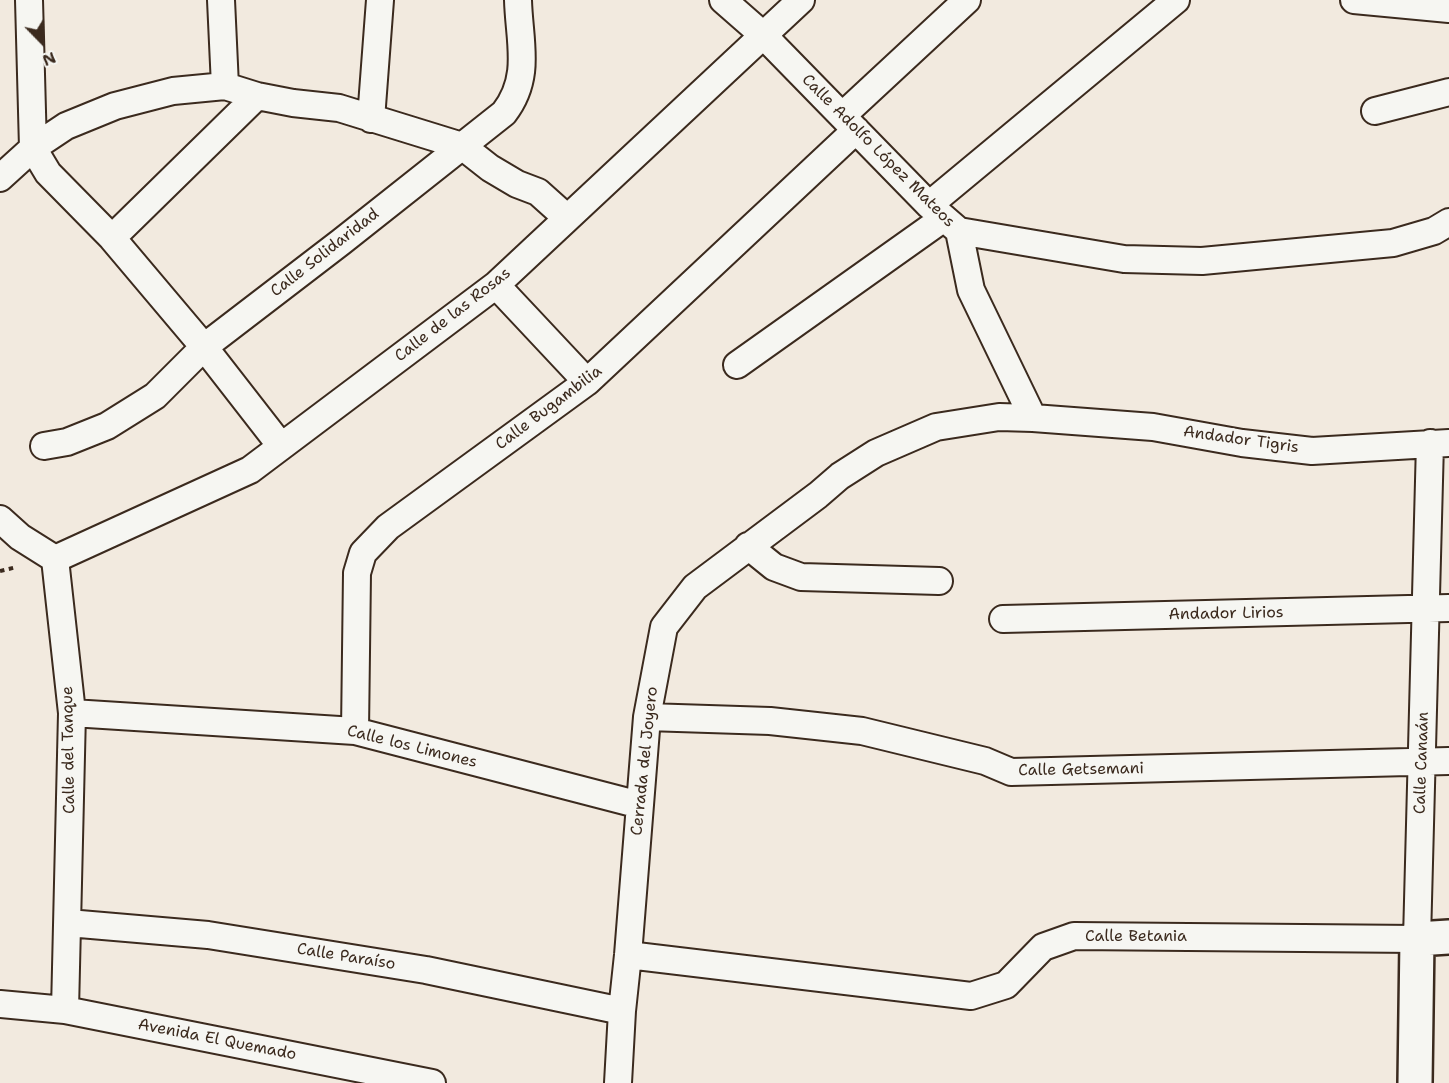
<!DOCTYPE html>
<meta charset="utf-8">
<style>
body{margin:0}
#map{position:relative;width:1449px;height:1083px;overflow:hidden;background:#f2eadf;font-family:"Shantell Sans",sans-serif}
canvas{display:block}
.north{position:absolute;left:12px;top:12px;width:60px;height:60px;-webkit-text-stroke:4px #f6f6f2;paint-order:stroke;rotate:157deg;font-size:16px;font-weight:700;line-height:24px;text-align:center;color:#3b2a1e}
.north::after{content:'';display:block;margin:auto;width:21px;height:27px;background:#3b2a1e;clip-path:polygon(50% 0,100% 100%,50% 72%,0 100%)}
</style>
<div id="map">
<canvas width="1449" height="1083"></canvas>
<div class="north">N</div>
</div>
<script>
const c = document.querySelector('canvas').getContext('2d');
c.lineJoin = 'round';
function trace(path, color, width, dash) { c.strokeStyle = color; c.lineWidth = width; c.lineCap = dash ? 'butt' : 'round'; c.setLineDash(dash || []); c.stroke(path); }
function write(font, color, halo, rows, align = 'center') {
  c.font = font + ' "Shantell Sans",sans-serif'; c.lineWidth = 5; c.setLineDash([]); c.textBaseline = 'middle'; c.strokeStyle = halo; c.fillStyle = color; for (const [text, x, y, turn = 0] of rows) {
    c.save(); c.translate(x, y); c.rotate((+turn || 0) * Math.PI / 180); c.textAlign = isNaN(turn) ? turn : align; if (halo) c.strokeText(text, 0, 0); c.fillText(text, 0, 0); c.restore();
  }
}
const path = new Path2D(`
 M0,571L17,567`);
const street = new Path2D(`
 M29,0L33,148L48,173L112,238L204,347L281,446
 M221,0L225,86
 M723,0L763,35L929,205L959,231L1124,259L1202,261L1393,243L1434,231L1449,222
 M1354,0L1449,9
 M1375,111L1449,92
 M842,116L967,0
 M371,119L380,0
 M0,178L33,148L66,126L115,106L173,91L225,86L257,96L293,103L339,108L462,146L490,168L517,184L538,192L567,218
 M929,205L1176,0
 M959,231L971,290L1033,418
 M112,238L257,96
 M496,285L587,382
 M737,365L944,218
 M44,446L67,442L107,426L155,396L204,347L341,242L504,113C532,77 519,41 518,0
 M0,519L20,537L55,559L72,713L65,1010
 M748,546L774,567L801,577L939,581
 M55,559L250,470L496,285L801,0
 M1003,619L1449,608
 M72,713L355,731L640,805
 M647,717L770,721L862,731L985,761L1011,772L1449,761
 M355,731L357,573L363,553L388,527L587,382L856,130
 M68,923L208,935L426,970L622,1011
 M628,955L971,996L1006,985L1043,947L1074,936L1417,939L1430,443
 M0,1004L65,1010L432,1083
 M618,1083L622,1011L628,955L647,717L664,627L695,587L818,495L840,476L876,453L936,427L999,417L1033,418L1153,427L1242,443L1312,451L1449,443`);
const secondary = new Path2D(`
 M1415,1083L1417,939L1449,937`);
const streetNames = [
 ["Calle Adolfo López Mateos",878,151,45],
 ["Calle Solidaridad",325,253,-38],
 ["Calle de las Rosas",453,315,-38],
 ["Calle Bugambilia",549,408,-37],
 ["Andador Tigris",1241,440,8],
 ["Andador Lirios",1226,614,-1],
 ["Calle los Limones",412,747,14],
 ["Calle del Tanque",69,750,-91],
 ["Cerrada del Joyero",645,761,-84],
 ["Calle Canaán",1422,763,-88],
 ["Calle Getsemani",1081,770,-1],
 ["Calle Betania",1136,937],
 ["Calle Paraíso",346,957,9],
 ["Avenida El Quemado",217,1040,11]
];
trace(street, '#3b2a1e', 30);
trace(secondary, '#3b2a1e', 38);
trace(path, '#3b2a1e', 4, [4.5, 4.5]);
trace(street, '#f6f6f2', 26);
trace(secondary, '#f6f6f2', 33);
write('16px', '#3b2a1e', '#f6f6f2', streetNames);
</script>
